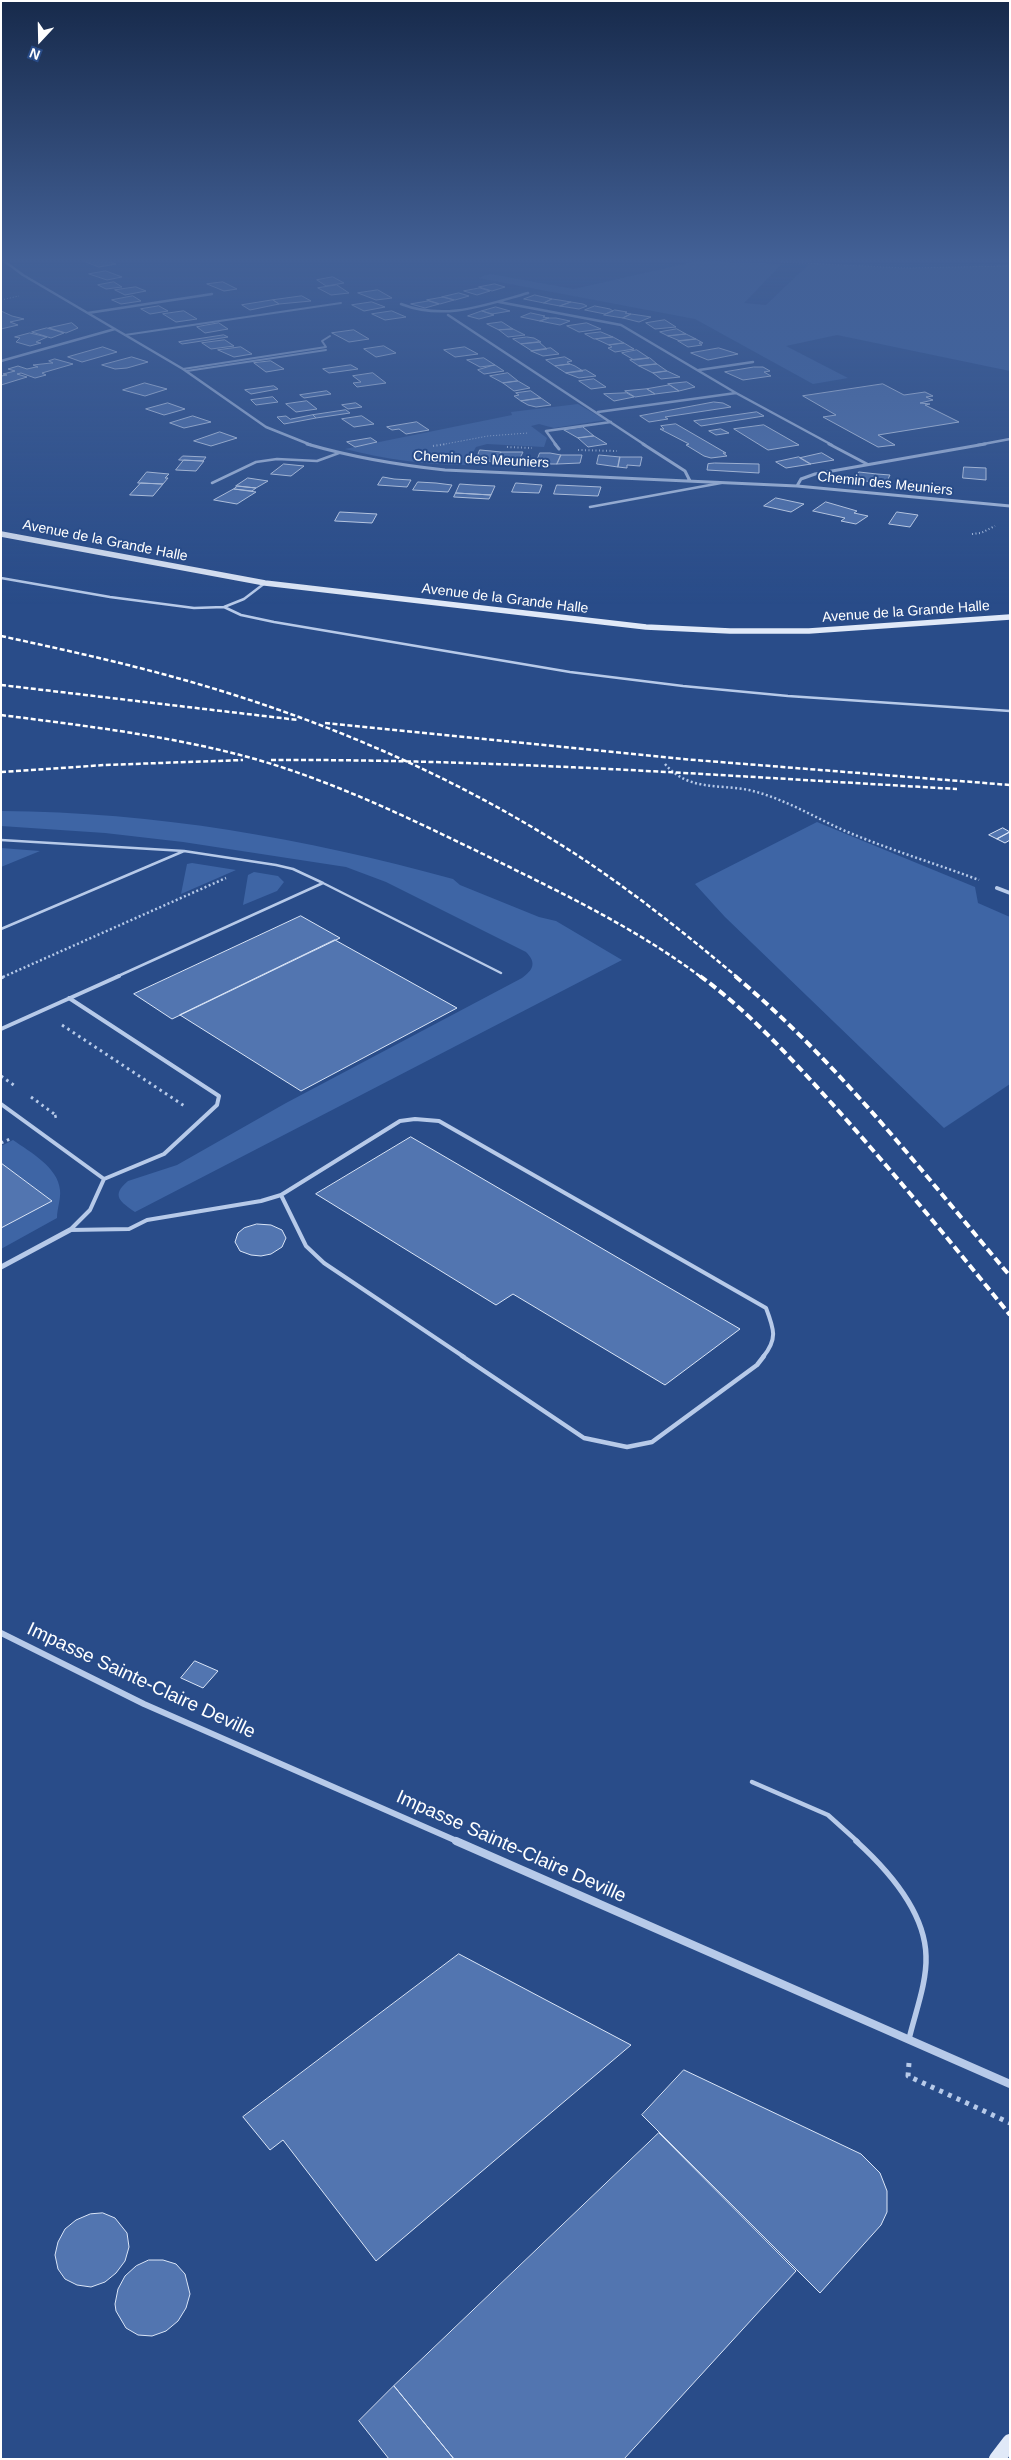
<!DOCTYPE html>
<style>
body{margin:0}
#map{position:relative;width:1011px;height:2460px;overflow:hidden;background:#294c89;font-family:Helvetica,sans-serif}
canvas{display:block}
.frame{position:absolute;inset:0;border:2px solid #fff;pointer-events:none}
.north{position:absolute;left:15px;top:15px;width:50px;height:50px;-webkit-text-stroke:4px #294c89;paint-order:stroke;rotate:201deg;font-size:14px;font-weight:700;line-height:20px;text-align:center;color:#fff}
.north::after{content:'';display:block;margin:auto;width:18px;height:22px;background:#fff;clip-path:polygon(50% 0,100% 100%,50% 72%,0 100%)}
</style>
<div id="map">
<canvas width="1011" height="2460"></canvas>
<div class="frame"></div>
<div class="north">N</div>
</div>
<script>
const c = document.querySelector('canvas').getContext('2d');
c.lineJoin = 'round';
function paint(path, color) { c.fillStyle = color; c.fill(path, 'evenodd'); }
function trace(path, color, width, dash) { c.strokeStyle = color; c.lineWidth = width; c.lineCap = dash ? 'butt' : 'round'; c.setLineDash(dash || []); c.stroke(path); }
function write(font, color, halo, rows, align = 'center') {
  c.font = font + ' Helvetica,sans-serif'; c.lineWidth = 4; c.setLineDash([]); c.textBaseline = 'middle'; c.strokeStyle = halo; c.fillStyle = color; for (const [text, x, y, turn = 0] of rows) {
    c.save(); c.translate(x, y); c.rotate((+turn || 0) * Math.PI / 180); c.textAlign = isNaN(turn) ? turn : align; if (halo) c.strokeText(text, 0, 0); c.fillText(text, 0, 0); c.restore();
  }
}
const green = new Path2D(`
 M697,261L782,264L744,303L766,305L810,263L904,268L1010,265V371L837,335L786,346L848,378L813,384L695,319L478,278L490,274L574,289Z
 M578,404L605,420L554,428L539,424L531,426L547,438L544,447L487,444L476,447L466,465C426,465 384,459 345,449L512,415L511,412Z
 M1,811C157,812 303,838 453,879L460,885L539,917L556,921L622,960L135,1212C121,1202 110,1196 128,1181L177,1165L286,1103L522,978C533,970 537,963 526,952L386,882L346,867L183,842L105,833L1,826Z
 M817,822L975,887L978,903L1010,917V1084L944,1128L725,917L695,884Z
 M1,848L40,851L1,867Z
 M192,863L236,870L181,894L187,864Z
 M254,872L278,876L284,882L277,891L243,905L248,875Z
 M13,1140C30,1152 58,1167 60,1190C61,1199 57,1209 57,1218L1,1249V1228L52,1201L1,1163V1146Z`);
const building = new Path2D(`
 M84,261H108L116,264L99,267Z
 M106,271L122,277L107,280L89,274Z
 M333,277L344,283L326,286L317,280Z
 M114,282L122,287L106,289L98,285Z
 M223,282L237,289L224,291L207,284Z
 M495,284L505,287L492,291L479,287Z
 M337,285L349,293L331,295L318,288Z
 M136,287L146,291L125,295L115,290Z
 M480,288L490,291L477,295L464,291Z
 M378,290L392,298L376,300L358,293Z
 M459,293L469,296L455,300L442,297Z
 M535,295L548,298L552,299L544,303L524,299Z
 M133,296L141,301L121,304L112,300Z
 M302,296L311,301L279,304L273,300Z
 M444,297L454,300L440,304L427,300Z
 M552,299L559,300L571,302L560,306L544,303Z
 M273,300L279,304L250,310L242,305Z
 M429,301L439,304L425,308L411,304Z
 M372,302L385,307L364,311L352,305Z
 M571,302L583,304L587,306L579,309L560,306Z
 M159,306L168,311L150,314L141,309Z
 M595,306L610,309L613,311L605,314L585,310Z
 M496,307L510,311L492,314L482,311Z
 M615,310L627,312L625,313L631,314L623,318L604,315Z
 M1,311L12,316L24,319L10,322L18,325L1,329Z
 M184,311L197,319L176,322L163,314Z
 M392,311L406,317L385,320L372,314Z
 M482,311L494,315L479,319L468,316Z
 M531,313L545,316L543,317L549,318L540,321L521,317Z
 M631,314L638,315L651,317L639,322L623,318Z
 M549,318H556L570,321L560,325L540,321Z
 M665,320L676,327L655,329L646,323Z
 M502,322L513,329L499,330L487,324Z
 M72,323L78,328L66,333L49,328Z
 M219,323L228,329L205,333L197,327Z
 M587,323L601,329L579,332L567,326Z
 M47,328L64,333L51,338L32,332Z
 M513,329L525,335L508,337L499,330Z
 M677,329L686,334L668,336L660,332Z
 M354,330L369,339L349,342L332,333Z
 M601,332L613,337L594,339L585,334Z
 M30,333L47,337L36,342L41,343L30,346L16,342L20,338L15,337Z
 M686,334L696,339L680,341L668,336Z
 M224,335L228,337L182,344L179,342Z
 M527,337L534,338L541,342L521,344L513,339Z
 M613,337L624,343L609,345L596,339Z
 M696,339L703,343H699L702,345L688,347L678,341Z
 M225,340L234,346L211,349L202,343Z
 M539,342L547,349L532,351L521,344Z
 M624,343L634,349L615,352L608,348L612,347L609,345Z
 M384,346L396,353L376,357L364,349Z
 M103,347L117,352L82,362L68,357Z
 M241,347L252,354L234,357L218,350Z
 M465,347L478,354L455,357L444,350Z
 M551,348L559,354L543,356L531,351Z
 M719,348L738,354L708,360L691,353Z
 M637,350L649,358L634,360L622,353Z
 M132,357L148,362L127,368L115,369L102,365Z
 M565,357L572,361L567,362L570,364L555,366L546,360Z
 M484,358L495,365L480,367L467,360Z
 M650,358L657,364L639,366L630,360Z
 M55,359L73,364L42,373L46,375L35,378L21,373L17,374L27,377L1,385V376L7,375L3,374L15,371L8,369L18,366L27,369L36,367H38L33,365L51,363H53L49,361Z
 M271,361L284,369L266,372L254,363Z
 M570,364L575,366L583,371L566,373L555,366Z
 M657,364L667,371L653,373L639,366Z
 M351,365L358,369L329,373L323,369Z
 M495,365L504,371L484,374L478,370Z
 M754,367H763L770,371L764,372L771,376L743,380L725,372Z
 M586,370L596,376L579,378L566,373Z
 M667,371L680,377L661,379L653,373Z
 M373,373L386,383L357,387L353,383L361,382L353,376Z
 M508,373L518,381L503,383L490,376Z
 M594,379L606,387L591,389L579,381Z
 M518,381L530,388L514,391L503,383Z
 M687,382L695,387L679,391L668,384Z
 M145,383L167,389L145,396L123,390Z
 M883,384L904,395L925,392L933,396L926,397L933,400L920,403L930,404L925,405L959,422L878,435L895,445L878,447L823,417L836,415L803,396Z
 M670,385L679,391L655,394L647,389Z
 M274,386L278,389L251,394L245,390Z
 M647,389L655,394L635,397L625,391Z
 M327,391L331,394L304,398L300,395Z
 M531,391L541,398L521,401L514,396L519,395L516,393Z
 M627,393L634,397L614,401L604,394Z
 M273,397L278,402L256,405L251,400Z
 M541,398L551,405L536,407L528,405L521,401Z
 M307,401L317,409L296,412L286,404Z
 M714,402L723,403L731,407L665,417L668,419L649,422L640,416Z
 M168,403L185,409L164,415L146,409Z
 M356,403L362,407L348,409L342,405Z
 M346,410L350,413L316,418L313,415Z
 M757,412L764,416L701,426L694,421Z
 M313,415L316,418L284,424L277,417L286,416L290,419Z
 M193,416L211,422L184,428L170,423Z
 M362,416L374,424L354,427L342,419Z
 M417,422L429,430L406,434L399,429L392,430L387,427Z
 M676,424L726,453H723L727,456L711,458L704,456L686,445L689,444L660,429H664L661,426Z
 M764,425L799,445L768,450L734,429Z
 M583,427L594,436L578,438L564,430Z
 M721,429L729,433L716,435L709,431Z
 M220,432L237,438L211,446L194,441Z
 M594,436L607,444L588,447L578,438Z
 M371,438L377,442L355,447L347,442Z
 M480,450L491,451L501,452L497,462L488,461L489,459L477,458Z
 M501,452H523L519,460L497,462Z
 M540,453H550L561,455L557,464H548L549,462L537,461Z
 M822,453L834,460L810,464L800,458Z
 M561,455H582L580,463L557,464Z
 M599,455L620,457L618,467L597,464Z
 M183,456L206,457L203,461L179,460Z
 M620,457H642L640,466L627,465V468L618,467Z
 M799,457L811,464L786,468L776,462Z
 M184,460L203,461H204L196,471L176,470Z
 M715,463L759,464V473L707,470L708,464Z
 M284,464L304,466L291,476L271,474Z
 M964,467L986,468V480L963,478Z
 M147,472L169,474L165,478H168L163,484L138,483Z
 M859,472L877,474L890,475L886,483L855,480Z
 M383,477L394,479L411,480L407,487L378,485Z
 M248,478L268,481L256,488L236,486Z
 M418,482L436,483L452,485L448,492L413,490Z
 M141,483L163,484L153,496L130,495Z
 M516,483L542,485L539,493L512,492Z
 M460,484L474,485L495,486L491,495L456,493Z
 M557,485L601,487L598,496L554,494Z
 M238,486L256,488L252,491L234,489Z
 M234,489L256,492L237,504L214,500Z
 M456,493L491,495L489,499L454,497Z
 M776,498L804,504L791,512L764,506Z
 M826,502L857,511L854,513L868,516L856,524L841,521L845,518L813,511Z
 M340,512L377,514L372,523L335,521Z
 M897,512L918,515L910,527L889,524Z
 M1003,828L1010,832L997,839L989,835Z
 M1010,832V840L1005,843L997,839Z
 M301,916L340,938L172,1019L134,994Z
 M335,940L457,1008L301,1091L180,1015Z
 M411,1137L740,1329L665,1385L513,1294L496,1305L316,1194Z
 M1,1163L52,1201L1,1228Z
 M257,1224L271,1225L282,1230L286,1238L282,1247L271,1254L261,1256L251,1255L240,1251L235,1242L238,1233L244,1228Z
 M195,1661L218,1671L203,1688L181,1678Z
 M459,1954L631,2045L376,2261L283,2140L270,2150L243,2117Z
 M684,2070L861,2154L880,2173L887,2191V2212L881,2225L820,2293L642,2115Z
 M659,2133L796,2271L624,2459H454L394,2386Z
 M103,2213L115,2218L127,2233L129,2247L125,2261L116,2273L105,2282L91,2287L77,2285L65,2279L58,2269L55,2255L58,2242L65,2229L76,2220L90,2214Z
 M149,2260H163L176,2264L185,2274L190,2294L186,2308L178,2321L166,2331L152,2336L138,2335L126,2328L116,2311L115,2304L118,2289L125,2276L136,2266Z
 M394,2386L454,2459H389L359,2421Z`);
const pathFar4 = new Path2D(`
 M760,261L906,268L1010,266
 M1,300L19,296
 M440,445L488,436L528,433`);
const pathFar3 = new Path2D(`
 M433,446L446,444
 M507,447L532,448
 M578,450L617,451
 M972,534L981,533L995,526`);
const pathFar2 = new Path2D(`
 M665,764C688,791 718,784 749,790C783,798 812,816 843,830C887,849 934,863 979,880
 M3,977L226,878`);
const pathFar1 = new Path2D(`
 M1,978L6,976
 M62,1025L186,1107
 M1,1076L15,1086
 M31,1097L57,1116L53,1117
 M1,1143L12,1138`);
const path = new Path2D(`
 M909,2063L908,2076L1010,2123`);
const laneFar4 = new Path2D(`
 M125,335L341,303
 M183,369L326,347L322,341L330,336
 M187,371L326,350`);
const laneFar3 = new Path2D(`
 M212,483L256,462L277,459L317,461L339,453
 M590,507L721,483
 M1,578L110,597L194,608L224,607L244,599L265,583
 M224,607L241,615L274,622L570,672L683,686L788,696L1010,711
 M1,840L184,851L1,929
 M184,851L276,865L293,869L323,883
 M116,977L323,883L501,973`);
const laneFar2 = new Path2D(`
 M1,1029L119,976
 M1,1104L104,1179L164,1154L217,1105L219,1096L69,998
 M281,1195L306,1246L324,1263L464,1357
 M281,1195L400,1121L415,1119L439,1121L766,1308C774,1329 778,1339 763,1357
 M70,1230L129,1229L147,1220L261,1201L281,1195
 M70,1230L90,1210L104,1179`);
const laneFar1 = new Path2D(`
 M462,1356L584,1438L627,1447L652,1442L757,1365L764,1356
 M752,1782L828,1815L858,1842`);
const lane = new Path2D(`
 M856,1841C888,1870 925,1911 926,1956C927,1983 915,2013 909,2039`);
const streetFar5 = new Path2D(`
 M4,261L23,275L183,369L266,427L311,445
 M499,302L621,325L736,393L832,445
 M401,304C445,321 485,305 528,293
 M88,313L212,294
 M448,315L645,445
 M1,361L115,329
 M699,370L753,362
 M598,412L736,393
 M556,445L546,431L611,422
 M978,445L1010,439`);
const streetFar4 = new Path2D(`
 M307,444C352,457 398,465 445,470L797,486L1010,506
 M555,444L559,449
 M643,444L685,471L690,481
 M829,444L867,464
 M797,486L801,479L815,474L985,444`);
const streetFar3 = new Path2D(`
 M997,888L1010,893`);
const streetFar2 = new Path2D(`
 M1,1267L70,1230`);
const streetFar1 = new Path2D(`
 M1,1633L144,1704L459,1842`);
const street = new Path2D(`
 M456,1841L1010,2084`);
const secondaryFar1 = new Path2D(`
 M1,534L265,583L646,627L730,631H809L1010,617`);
const secondary = new Path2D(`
 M997,2459L1010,2442`);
const railFar1 = new Path2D(`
 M1,636C70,651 138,666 205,686C337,725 468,783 583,859C637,895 687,935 737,977
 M1,685L298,720
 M1,715C86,726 173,736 255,759C335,782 409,818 483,854C558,891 634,927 701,977
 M325,723L682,759L1010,785
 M271,760C500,759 728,776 957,789
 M1,772L105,765L243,760`);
const rail = new Path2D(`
 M700,976C747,1010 787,1054 826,1097C890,1168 950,1241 1010,1315
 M735,976C839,1063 923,1173 1010,1276`);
const farStreetnames = [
 ["Chemin des Meuniers",481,460,3],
 ["Chemin des Meuniers",885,484,6],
 ["Avenue de la Grande Halle",105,541,11],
 ["Avenue de la Grande Halle",505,599,7],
 ["Avenue de la Grande Halle",906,612,-4]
];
const nearStreetnames = [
 ["Impasse Sainte-Claire Deville",141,1681,25],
 ["Impasse Sainte-Claire Deville",511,1847,24]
];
paint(green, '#3e65a5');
paint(building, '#5275b0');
trace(building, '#dae5f7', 1);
trace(pathFar4, '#b7cae9', 1, [1, 2]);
trace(pathFar3, '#b7cae9', 2, [1, 2.5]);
trace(pathFar2, '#b7cae9', 2.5, [2, 2.5]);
trace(pathFar1, '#b7cae9', 3, [2.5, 4]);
trace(path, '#b7cae9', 5, [4, 5.5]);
trace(laneFar4, '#b7cae9', 2);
trace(laneFar3, '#b7cae9', 2.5);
trace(laneFar2, '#b7cae9', 4);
trace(laneFar1, '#b7cae9', 4.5);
trace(lane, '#b7cae9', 5.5);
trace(streetFar5, '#b7cae9', 2.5);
trace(streetFar4, '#b7cae9', 3);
trace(streetFar3, '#b7cae9', 4);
trace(streetFar2, '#b7cae9', 5);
trace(streetFar1, '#b7cae9', 6);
trace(street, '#b7cae9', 8);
trace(secondaryFar1, '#e0e9f8', 5.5);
trace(secondary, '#e0e9f8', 16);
trace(railFar1, '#fff', 2.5, [5, 2.5]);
trace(rail, '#fff', 4, [8, 4]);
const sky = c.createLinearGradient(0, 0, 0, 605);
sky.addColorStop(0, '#172a4b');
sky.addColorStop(0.43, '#436197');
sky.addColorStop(1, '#43619700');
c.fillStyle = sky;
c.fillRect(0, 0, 1011, 605);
write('14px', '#fff', '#294c89', farStreetnames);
write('19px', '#fff', '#294c89', nearStreetnames);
</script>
